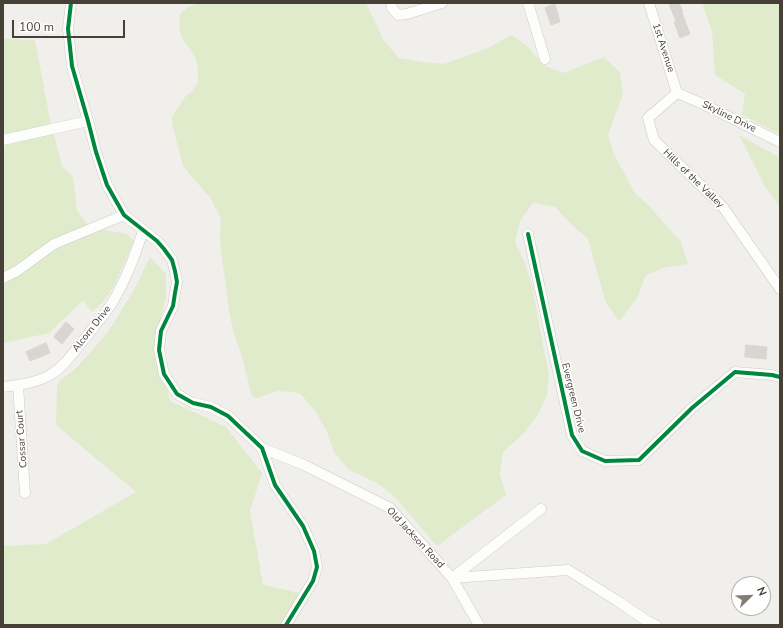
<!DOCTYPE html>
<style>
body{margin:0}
#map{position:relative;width:783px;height:628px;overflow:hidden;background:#f1efeb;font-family:"Nunito Sans",sans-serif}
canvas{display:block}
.frame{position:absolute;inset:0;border:4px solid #474036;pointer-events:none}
.north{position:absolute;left:731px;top:576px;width:40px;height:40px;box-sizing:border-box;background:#fff;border:1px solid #b5b3af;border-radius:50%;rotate:67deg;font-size:11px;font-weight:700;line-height:16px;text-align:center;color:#474036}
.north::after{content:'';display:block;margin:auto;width:14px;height:18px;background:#827d75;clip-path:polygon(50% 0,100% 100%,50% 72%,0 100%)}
.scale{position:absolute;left:12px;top:20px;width:113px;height:18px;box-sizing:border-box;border:2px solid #474036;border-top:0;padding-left:5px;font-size:12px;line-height:14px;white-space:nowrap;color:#474036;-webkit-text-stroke:3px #fff;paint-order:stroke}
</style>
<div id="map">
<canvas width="783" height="628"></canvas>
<div class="frame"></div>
<div class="north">N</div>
<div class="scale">100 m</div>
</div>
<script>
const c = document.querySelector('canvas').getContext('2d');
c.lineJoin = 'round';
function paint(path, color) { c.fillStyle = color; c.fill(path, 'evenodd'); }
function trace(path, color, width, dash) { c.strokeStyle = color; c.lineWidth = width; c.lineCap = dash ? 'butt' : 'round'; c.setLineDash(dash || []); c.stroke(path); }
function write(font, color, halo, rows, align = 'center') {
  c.font = font + ' "Nunito Sans",sans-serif'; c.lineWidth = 3; c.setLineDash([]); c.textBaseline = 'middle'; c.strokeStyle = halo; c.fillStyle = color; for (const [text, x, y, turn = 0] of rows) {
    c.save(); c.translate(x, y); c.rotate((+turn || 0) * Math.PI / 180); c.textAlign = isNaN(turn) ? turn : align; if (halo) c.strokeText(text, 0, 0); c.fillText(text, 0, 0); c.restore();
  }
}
const green = new Path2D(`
 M198,3H366L384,41L399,58L422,62L444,64L486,49L512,35L529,48L543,65L563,73L604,57L620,72L623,94L608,135L613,152L634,192L650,207L681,242L688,264L666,267L646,275L637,298L619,321L606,303L588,239L571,224L555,207L533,203L520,221L515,243L525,263L532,285L544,351L549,373L547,396L537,416L523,434L503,452L500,474L506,495L437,546L394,496L377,483L348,469L334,452L327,432L316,412L300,393L278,391L257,398L252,396L241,353L233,331L229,310L220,242L221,219L211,199L183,166L172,124V117L184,98L192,91L198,82V70L196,59L190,49L183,40L179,29L180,14L188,7Z
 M702,3H780V134L742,115L745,94L715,75L712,31Z
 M3,39L35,40L50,120L62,166L73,177L77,211L91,228L127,234L134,241L114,286L102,303L92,312L83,300L49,333L3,343Z
 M739,135L775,155L780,159V207L765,186Z
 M150,257L166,274V297L156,338L170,401L226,427L262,473L250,511L263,585L305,594L281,625H3V546L46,544L136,492L56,425L57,386L60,380L73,371L89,354L110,329L135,288Z`);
const building = new Path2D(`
 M669,3H679L683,12L682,13L690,34L680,38L674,22H676Z
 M555,4L560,22L551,25L545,8Z
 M66,322L74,329L62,344L54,337Z
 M46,343L50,353L30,361L26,352Z
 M746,345L767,347L766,359L745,357Z`);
const minor = new Path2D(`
 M71,3L68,29L72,66L88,121L96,152L107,185L124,215L157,241L164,249L172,260L175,271L177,282L175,293L173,306L161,331L159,350L164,374L177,394L193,403L211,407L228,416L262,448L275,485L303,526L314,551L317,567L313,581L286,625
 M391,3L392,8L398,15L407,14L442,3
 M528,3L545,59
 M649,3L677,93
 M677,93L648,118L654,140L723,207L780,289
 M677,93L703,104L780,142
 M3,140L88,121
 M528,234L572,435L582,451L605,461L639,460L692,408L735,372L772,375L780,377
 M3,278L17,271L54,244L124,215
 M18,385L25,493
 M3,387C19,385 36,383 50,375C64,367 72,354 82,342C92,329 103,317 112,303C126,280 135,256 143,231
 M262,448L304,465L390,508L452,578L479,625
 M452,578L568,570L616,600L647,621L656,625
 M452,578L541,509`);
const cycleway = new Path2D(`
 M71,3L68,29L72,66L88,121L96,152L107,185L124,215L157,241L164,249L172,260L175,271L177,282L175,293L173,306L161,331L159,350L164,374L177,394L193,403L211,407L228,416L262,448L275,485L303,526L314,551L317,567L313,581L286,625
 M528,234L572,435L582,451L605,461L639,460L692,408L735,372L772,375L780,377`);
const streetNames = [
 ["1st Avenue",663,48,72],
 ["Skyline Drive",729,117,26],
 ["Hills of the Valley",693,179,44],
 ["Alcorn Drive",92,329,-52],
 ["Evergreen Drive",573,398,76],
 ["Cossar Court",22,439,-94],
 ["Old Jackson Road",415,538,47]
];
paint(green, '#dfebcb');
paint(building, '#d9d6d2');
trace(building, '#d9d6d0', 1);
trace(minor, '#cdcbc7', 11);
trace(minor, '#fdfdfc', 10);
trace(cycleway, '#00873e', 4);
write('10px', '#474036', '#fff', streetNames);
</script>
